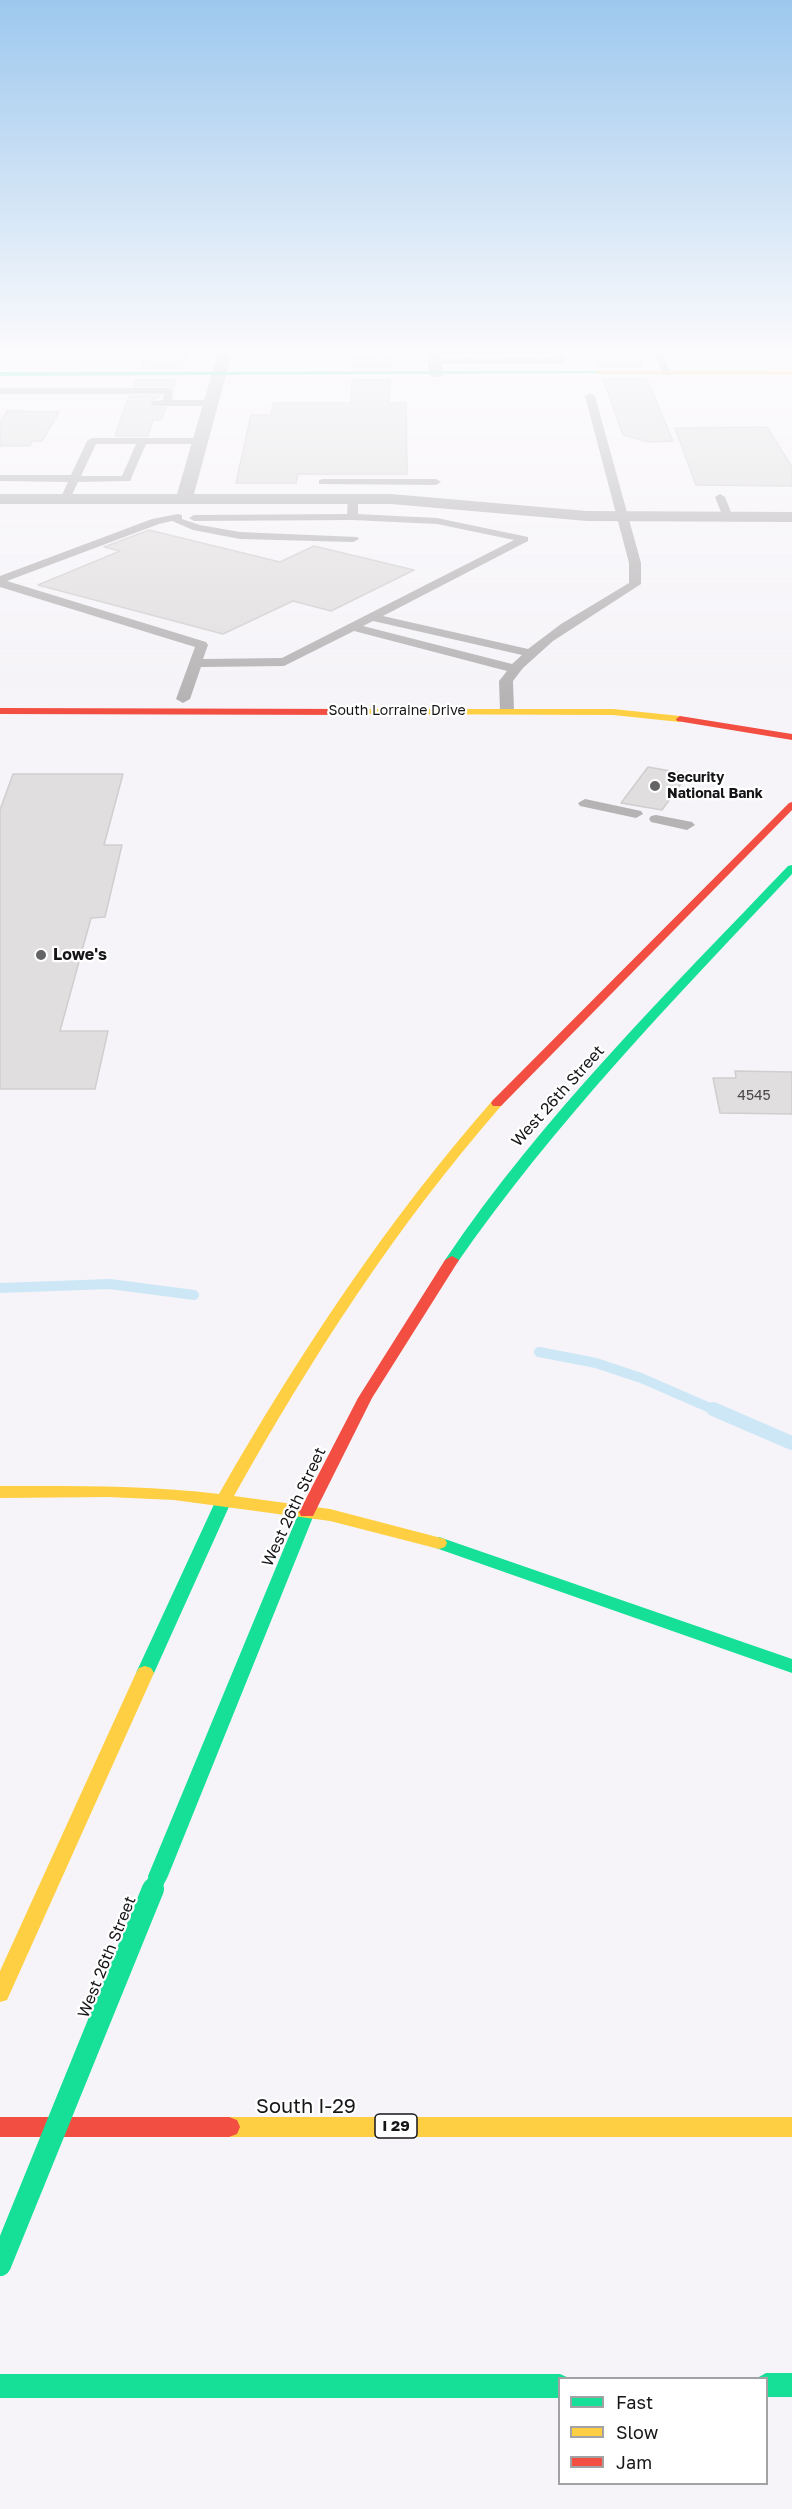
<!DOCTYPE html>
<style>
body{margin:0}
#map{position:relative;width:792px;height:2509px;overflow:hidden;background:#f6f4f8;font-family:"Golos Text",sans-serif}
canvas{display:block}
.legend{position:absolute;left:558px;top:2377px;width:210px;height:108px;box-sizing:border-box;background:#fff;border:2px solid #a2a1a3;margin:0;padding:8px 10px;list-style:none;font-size:18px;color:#161518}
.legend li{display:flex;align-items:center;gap:12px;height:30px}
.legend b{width:30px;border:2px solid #a2a1a3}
</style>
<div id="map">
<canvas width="792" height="2509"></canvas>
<ul class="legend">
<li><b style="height:8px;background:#16e098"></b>Fast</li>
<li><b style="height:8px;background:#ffcf43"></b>Slow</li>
<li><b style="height:8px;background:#f24e42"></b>Jam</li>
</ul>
</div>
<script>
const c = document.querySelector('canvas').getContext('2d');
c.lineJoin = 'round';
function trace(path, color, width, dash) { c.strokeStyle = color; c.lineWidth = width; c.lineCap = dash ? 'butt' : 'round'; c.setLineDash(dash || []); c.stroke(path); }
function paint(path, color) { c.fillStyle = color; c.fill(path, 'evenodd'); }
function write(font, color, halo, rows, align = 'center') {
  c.font = font + ' "Golos Text",sans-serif'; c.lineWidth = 4.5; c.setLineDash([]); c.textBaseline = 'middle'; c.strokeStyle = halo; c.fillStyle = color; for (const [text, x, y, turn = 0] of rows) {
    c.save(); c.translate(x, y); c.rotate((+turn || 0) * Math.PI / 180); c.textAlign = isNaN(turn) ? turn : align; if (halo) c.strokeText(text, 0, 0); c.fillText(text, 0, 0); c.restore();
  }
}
const streamFar1 = new Path2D(`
 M0,1288L110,1284L194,1295
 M539,1352L596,1363L641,1378L717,1411`);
const stream = new Path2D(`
 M713,1409L792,1443`);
const building = new Path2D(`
 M593,349H635L642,367H599Z
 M148,350H188L182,368H141Z
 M392,354L391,367H352V355Z
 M603,379H647L673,441L649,442L623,435Z
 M136,380H177L173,389L169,386H134Z
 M352,380H390L389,403H406L407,474H298L296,483H236L251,415H271L273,403H351Z
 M129,396H161L149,401L150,407L166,408L161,420H153L148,436H115Z
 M7,411L59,412L42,441H32L30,446H0V423Z
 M767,427L792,467V486L696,485L675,428Z
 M149,530L280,562L314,546L414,570L331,611L293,601L223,634L38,585L120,551L104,547Z
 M648,767L688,774L662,810L621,803Z
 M13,774H123L104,845H122L105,917L91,918L60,1031H108L95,1089H0V810Z
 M735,1071L792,1072V1114L720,1113L713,1078H736Z`);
const lane = new Path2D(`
 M430,349H559L566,361L562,364H434L431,363V359L557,358L555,354L433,353Z
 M652,349H660L671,373L670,375H664Z
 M0,388H169L173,391L172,400H210L215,403L210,406H154L151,405V401L163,400L164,394H0Z
 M590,393L595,396L641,563V584L553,641L523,668L513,681L514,711L512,714H502L500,711L499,681L507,671L354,631L284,666L201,667L190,699L183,703L176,699L195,647L0,587V576L152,519L178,514L182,515V519L200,525L240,532L357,537L359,539L353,542L240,539L193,530L172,521L159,524L7,581L206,642L208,645L203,659L282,658L514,540L437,524L352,520L194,521L189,518L194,515L347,514L348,499L353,496L358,499V514L437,518L528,537V541L383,616L528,649L561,624L629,583V563L585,396ZM373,621L522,655L512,664L363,626Z
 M92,438H200L205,441L200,444H146L130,481L78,482L70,499L65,502L60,499L68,482L0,481V475H71L87,441ZM96,444H136L122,476H81Z
 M323,479H436L441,482L436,485L319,484V480Z
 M720,494L725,497L733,517L732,519H724L723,517L715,497Z
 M585,799L641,811L643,814L636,818L580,806L578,803Z
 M656,815L692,822L695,825L687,830L651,822L649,819L651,816Z`);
const street = new Path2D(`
 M219,349H233L194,494H391L587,511L792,512V522L587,521L391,504H0V494H177Z
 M426,349H440L443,374L441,377H431L429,374Z`);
const fast = new Path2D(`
 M0,372L598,371L601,373L0,376Z
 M792,865V874C674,999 555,1122 457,1263H447L445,1260C543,1115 668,992 788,866Z
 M224,1494L230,1496L232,1500L154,1673L151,1678L145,1680L139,1678L136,1673L216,1500L218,1496Z
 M307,1506L313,1508L315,1512L168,1876L165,1882L158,1884L151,1882L148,1876L299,1512L301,1508Z
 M439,1537L792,1659V1673L433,1547L431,1543L433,1539Z
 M766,2373H792V2397H766V2378H757Z
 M0,2374H560L569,2378H560V2398H0Z`);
const slow = new Path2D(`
 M598,371H792V375L596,374Z
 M356,709H613L680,716L684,719L680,722L613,715L353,714L352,712Z
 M497,1099L503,1103L501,1106C395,1228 313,1355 234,1496L330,1509L445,1539L447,1543L445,1547L439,1549L330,1521L174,1500L108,1497L0,1498V1486C74,1486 146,1485 219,1494C299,1354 386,1222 493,1100Z
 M145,1666L151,1668L154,1673L7,2000L0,2002V1971L136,1673L139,1668Z
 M229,2117H792V2137H229L221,2134L218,2127L221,2120Z`);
const jam = new Path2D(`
 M0,708L356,709L360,712L356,715L0,714Z
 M680,716L792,734V740L677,721L676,719Z
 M792,802V810L501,1106H493L491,1103L493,1100L789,803Z
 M452,1256L459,1260L372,1398L313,1516H301L299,1512L358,1398L445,1260Z
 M0,2117H229L237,2120L240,2127L237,2134L229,2137H0Z`);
const fastBridgeFar1 = new Path2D(`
 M152,1891L158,1876`);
const fastBridge = new Path2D(`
 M0,2265L153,1889`);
const markers = [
 [655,786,6,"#646366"],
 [41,955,6,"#646366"]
];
const farStreetnames = [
 ["South Lorraine Drive",397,711]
];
const farPoinames = [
 ["Security",667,778],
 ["National Bank",667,794]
];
const numberNames = [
 ["4545",754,1096]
];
const shields = [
 [396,2126,42]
];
const shieldNames = [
 ["I 29",396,2126]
];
const poiNames = [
 ["Lowe's",53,955]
];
const streetNames = [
 ["West 26th Street",558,1096,-48],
 ["West 26th Street",294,1507,-65],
 ["West 26th Street",107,1957,-68]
];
const nearStreetnames = [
 ["South I-29",306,2107]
];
trace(streamFar1, '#cde7f7', 10);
trace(stream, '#cde7f7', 14);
paint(building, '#e0dede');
trace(building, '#d0cecf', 1.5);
paint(lane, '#b5b3b4');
paint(street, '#b5b3b4');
paint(fast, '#16e098');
paint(slow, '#ffcf43');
paint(jam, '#f24e42');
trace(fastBridgeFar1, '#16e098', 17);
trace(fastBridge, '#16e098', 22);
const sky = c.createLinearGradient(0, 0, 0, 700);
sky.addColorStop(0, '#9dc8ee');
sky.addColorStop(0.5, '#fbfafc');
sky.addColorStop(1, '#fbfafc00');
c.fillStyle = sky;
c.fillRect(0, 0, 792, 700);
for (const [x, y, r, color] of markers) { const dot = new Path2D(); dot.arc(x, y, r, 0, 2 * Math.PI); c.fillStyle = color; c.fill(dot); trace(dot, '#fff', 2); }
write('14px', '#161518', '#fff', farStreetnames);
write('bold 14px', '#161518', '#fff', farPoinames, 'left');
write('14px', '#4a484a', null, numberNames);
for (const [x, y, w] of shields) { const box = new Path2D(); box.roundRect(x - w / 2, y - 12, w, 24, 4.5); c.fillStyle = '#fff'; c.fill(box); trace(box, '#161518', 1.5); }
write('bold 15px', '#161518', null, shieldNames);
write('bold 16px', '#161518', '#fff', poiNames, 'left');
write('16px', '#161518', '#fff', streetNames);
write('20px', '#161518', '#fff', nearStreetnames);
</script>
